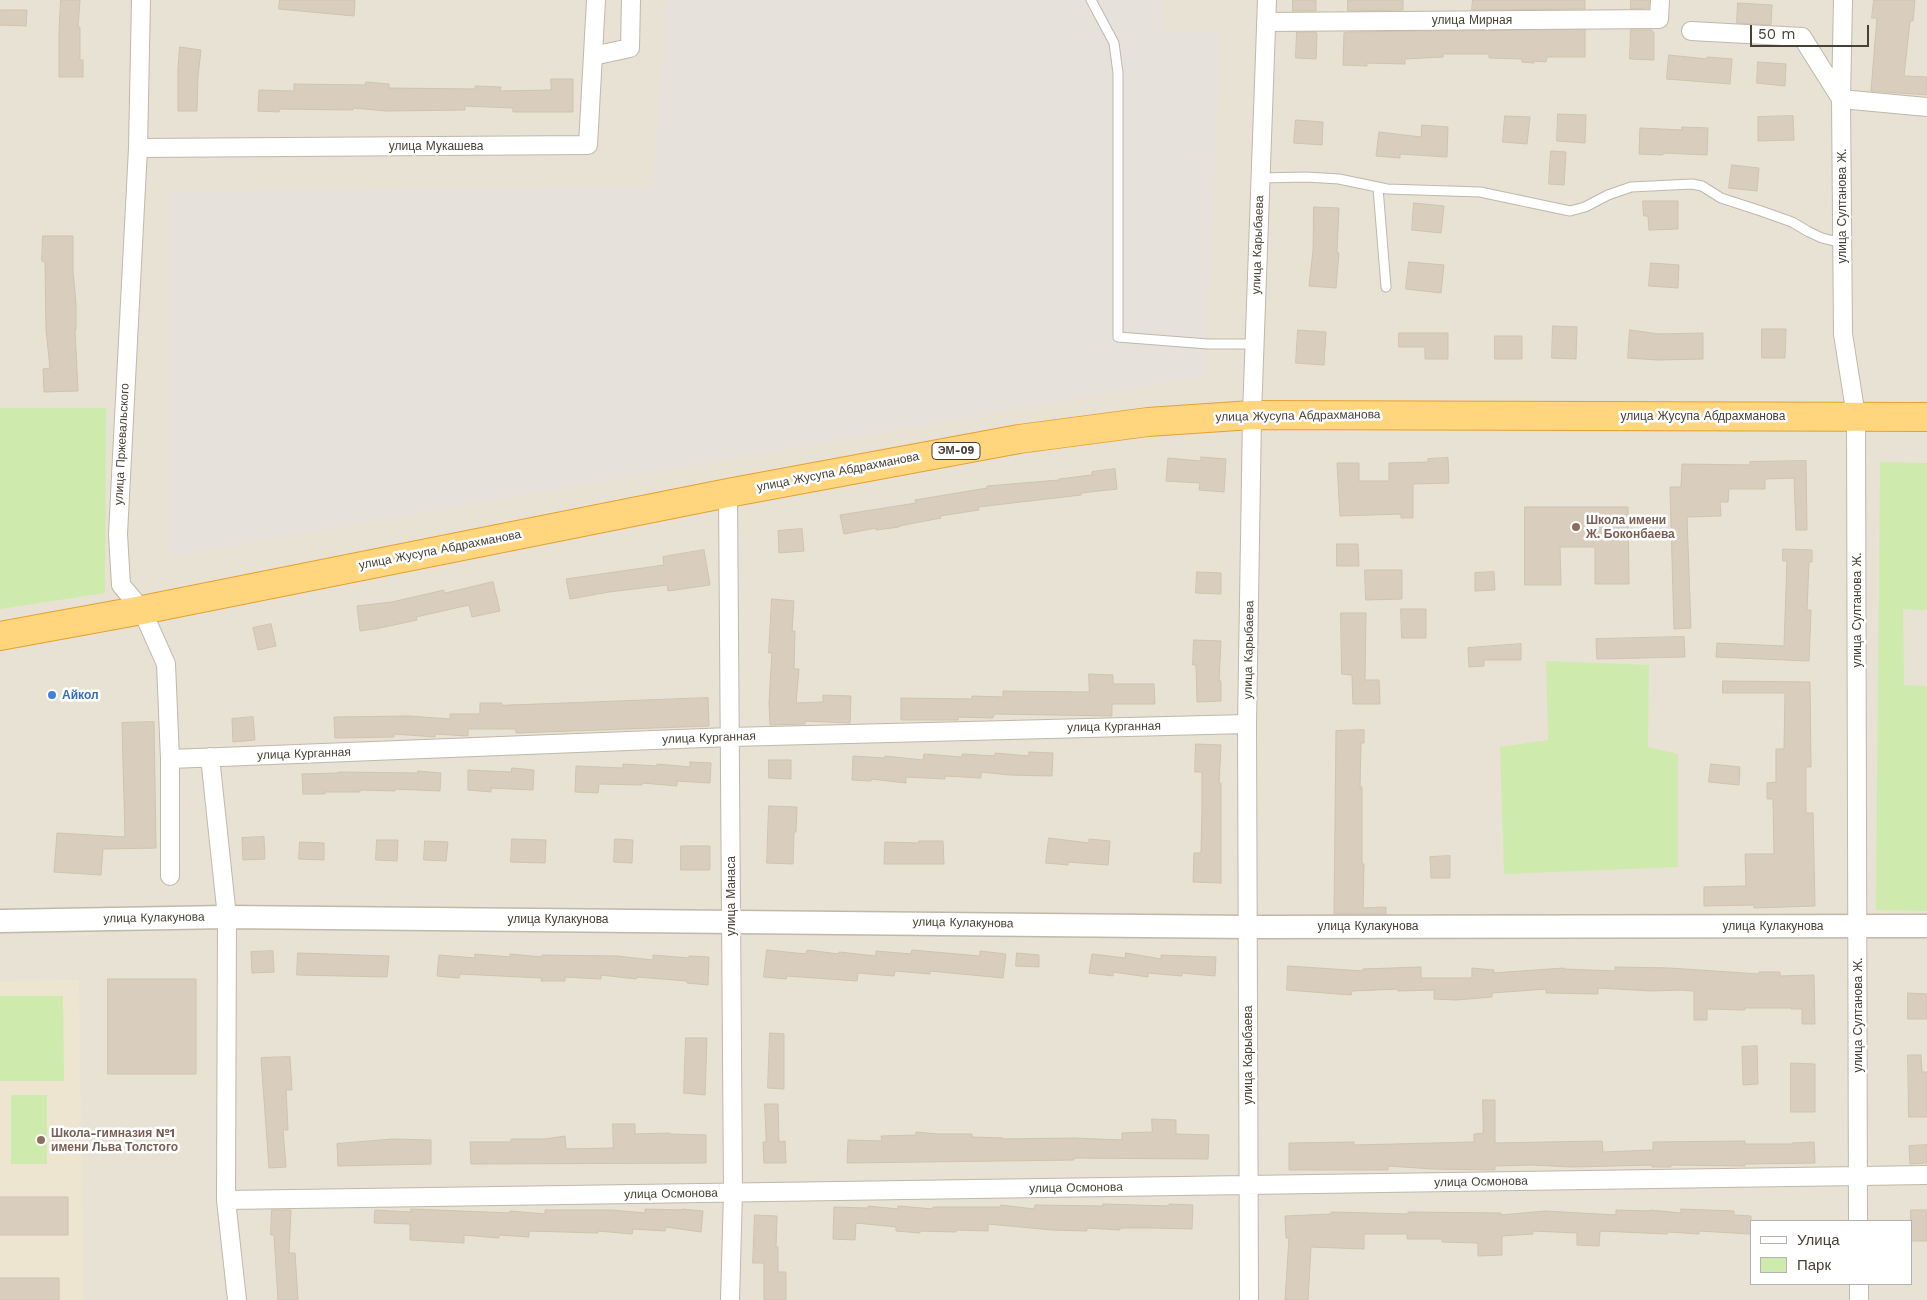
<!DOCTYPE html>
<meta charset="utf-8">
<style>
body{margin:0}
#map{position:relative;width:1927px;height:1300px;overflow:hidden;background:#f4f0e6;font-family:"Work Sans",sans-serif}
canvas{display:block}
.legend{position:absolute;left:1750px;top:1220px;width:162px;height:65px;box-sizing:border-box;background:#fff;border:1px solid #b5b3ae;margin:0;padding:6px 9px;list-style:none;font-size:15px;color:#474035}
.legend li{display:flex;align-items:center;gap:10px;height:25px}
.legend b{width:25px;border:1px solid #b5b3ae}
.scale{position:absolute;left:1750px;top:25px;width:119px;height:22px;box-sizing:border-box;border:2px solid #474035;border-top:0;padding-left:6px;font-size:15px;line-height:18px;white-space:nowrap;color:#474035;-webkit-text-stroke:4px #fff;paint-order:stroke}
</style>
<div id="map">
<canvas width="1927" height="1300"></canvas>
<ul class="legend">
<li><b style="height:6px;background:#fff"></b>Улица</li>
<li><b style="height:14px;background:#cfeaad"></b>Парк</li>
</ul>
<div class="scale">50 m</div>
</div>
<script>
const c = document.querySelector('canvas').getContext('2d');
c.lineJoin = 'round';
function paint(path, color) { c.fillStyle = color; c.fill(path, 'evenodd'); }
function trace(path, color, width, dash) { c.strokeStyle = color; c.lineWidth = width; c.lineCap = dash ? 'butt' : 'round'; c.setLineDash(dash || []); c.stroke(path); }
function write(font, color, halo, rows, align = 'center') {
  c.font = font + ' "Work Sans",sans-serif'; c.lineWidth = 5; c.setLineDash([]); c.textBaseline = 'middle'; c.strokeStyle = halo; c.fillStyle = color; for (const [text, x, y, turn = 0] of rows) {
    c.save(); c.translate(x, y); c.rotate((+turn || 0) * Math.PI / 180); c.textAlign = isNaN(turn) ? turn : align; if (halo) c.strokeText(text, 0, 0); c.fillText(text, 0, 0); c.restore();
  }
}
const residential = new Path2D(`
 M0,0H1927V1300H0ZM1751,1221H1911V1284H1751Z`);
const industrial = new Path2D(`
 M667,0H1162L1163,32L1221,31L1206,376L167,557V192L653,186Z`);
const education = new Path2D(`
 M79,980L83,1300H0V981Z`);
const green = new Path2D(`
 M0,408H106L105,593L0,609Z
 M1880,462L1927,463V610L1903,609L1904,685L1927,686V911L1876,910Z
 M1546,661L1649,665L1648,747L1678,754V867L1504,874L1500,747L1548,740Z
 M0,996H63L64,1081H0Z
 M11,1095H47V1164H11Z`);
const building = new Path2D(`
 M61,0H80L78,27H80V60H83V77H59V32Z
 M280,0H355L354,16L279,9Z
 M1293,0H1316V11H1293Z
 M1348,0H1403V10L1348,11Z
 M1473,0H1585V9L1472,10Z
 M1631,0H1649V8L1631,9Z
 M1874,0H1915L1913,21H1910L1904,76L1927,77V95L1871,91L1877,18H1872Z
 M1738,3L1772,5L1771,25L1737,23Z
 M0,10H27L26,26L0,25Z
 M1585,30V57H1547L1546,62L1534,61V63L1522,62V59L1489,58V54H1443V57L1405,59V64L1367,63V66L1343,65L1344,33L1348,32Z
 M1631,30H1652V32H1654V60L1630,59Z
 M1297,32H1316L1317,35L1316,59L1296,58Z
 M180,47L201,50L198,76L197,111H178V69Z
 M1669,55L1707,59V57L1732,59L1730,84L1667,79Z
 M1758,62L1786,64L1785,86L1757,83Z
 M551,79H573V112H513V108L465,106V110L387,111L353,108V110L280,109L279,112L258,111L259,90L294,91V84L365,85L366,82L389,84V88L475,89V86L501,87L500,91L551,90Z
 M1558,114L1586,115L1585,143L1557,141Z
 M1505,116L1530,117L1527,144L1503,142Z
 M1793,116L1794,140L1758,141V117Z
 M1296,120L1323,122L1322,145L1294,143Z
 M1422,125L1448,127L1447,157L1400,154V158L1376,156L1379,132L1421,137Z
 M1682,127L1708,128L1707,155L1663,153V155L1639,154L1640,128L1682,130Z
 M1551,151L1566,152L1564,185L1549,184Z
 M1732,165L1759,168L1757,191L1729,188Z
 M1643,201H1678V229L1649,230L1648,216H1644Z
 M1414,203L1444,206L1441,233L1412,230Z
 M1314,207L1339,208L1337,253H1339L1336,288L1309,286L1313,251Z
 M43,236H73V271L76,303V330H75L78,391L44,392L43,369L50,368L46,330L45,262L42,261Z
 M1409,262L1444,265L1441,293L1406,289Z
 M1651,263L1679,265L1678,288L1649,286Z
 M1553,326L1577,327L1576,359L1552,358Z
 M1762,329H1786L1785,358H1762Z
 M1298,330L1326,332L1324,365L1296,363Z
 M1630,330L1659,334L1703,333V359L1657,360L1628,358Z
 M1399,333H1448V359H1425V347H1399Z
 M1495,336H1522V359H1495Z
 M1201,457L1226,459L1224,492L1199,490L1200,483L1166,481L1168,458L1201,461Z
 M1448,458L1449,483L1413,484V518H1401V514L1340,516L1337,463H1359V481H1389V463L1428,462V459Z
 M1806,461L1807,530H1796L1794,478L1765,479V489H1729L1728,502H1720L1721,516L1687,517L1691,628L1674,629L1670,487H1681L1682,464L1750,465V462Z
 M1115,469L1117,489L1081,493V495L978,507L979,510L940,516L941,518L899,526V527L876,530V528L844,534L840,515L916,503L915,500L987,488V486L1059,480V479L1092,475V472Z
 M1525,507H1628L1629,584H1595V547H1560L1561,585H1525Z
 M802,529L804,551L779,553L778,531Z
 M1337,544H1358L1359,566H1337Z
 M1783,549L1812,550V562H1809L1807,610H1811L1809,661L1716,657L1717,643L1784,646L1787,561H1783Z
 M704,550L710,585L668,591L667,585L609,592L570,599L566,579L664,565L663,557Z
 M1365,570H1402V599L1366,600Z
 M1197,572L1221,573V594L1196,593Z
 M1494,572L1495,590L1475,591V573Z
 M493,582L500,611L472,617L469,605L416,617L417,620L380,628L360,631L357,606L392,602L444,590V593Z
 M772,599L794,601L792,631H795L794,669H799L796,703L823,702V695L851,696L850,723L805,721V724L770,725L769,703L772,653H769Z
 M1401,609H1426V638H1402Z
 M1341,613H1366L1365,680H1379L1380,704H1353L1352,675L1342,674Z
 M271,624L276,646L258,650L253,628Z
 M1684,637L1685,657L1597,659L1596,639Z
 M1194,640L1221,641L1219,681H1221V701L1197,702L1196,665H1193Z
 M1521,644V660H1484V666L1469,667L1468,648Z
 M1089,674L1113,675V684H1154L1155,704H1112V716L994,714L993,718L958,717V720H901V698L972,699V696L1003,697V691L1089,692Z
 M1723,681L1810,682L1811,767H1806V813H1813L1815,906L1754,908V905L1704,906V887L1746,886L1745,854H1774L1773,799H1767V783L1776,782V749H1784L1785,695L1784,693H1723Z
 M708,698L709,726L516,733V729H468V736L435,734V737L394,734V737L335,738L334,717L409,716L450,719V714H480V703H502V705Z
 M253,717L255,740L233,742L232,719Z
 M154,722L156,848L103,849L101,875L54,872L57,833L125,837L122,723Z
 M1364,730V743H1361L1360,787H1362V864H1364L1363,908L1386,907V914H1334L1336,731Z
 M1196,744L1221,745L1219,783H1221V883L1193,882L1194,853H1201L1202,808V772H1195Z
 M1029,752L1053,753L1052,776L1010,775L981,772V778L945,776V779L906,777V783L871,779V781L852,780L853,756L885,758V756L923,760L924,754L962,757V754L995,756V753L1029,756Z
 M769,760H791V779L769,778Z
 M690,762L711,763L710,783L677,781V786L642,783V785L599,784L598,793L575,792L576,766L623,768V764L657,766V764L690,767Z
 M1711,764L1740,767L1739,785L1709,782Z
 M512,768L534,770L533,790L491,788V792L468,790V770L511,772Z
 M418,771L441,773L440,791L395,789V791L360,790V792H325V794H303L302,774L338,773V772L418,773Z
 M769,806L797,807L796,832H794L793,864L767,863Z
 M264,837L265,859L243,860L242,838Z
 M1049,838L1089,843V839L1110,841L1108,865L1068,862V865L1046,863Z
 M512,839L546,840L545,863L511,862Z
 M615,839L633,840L632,863L614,862Z
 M377,840H398L397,861L376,860Z
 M425,841L448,842L446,861L424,860Z
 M919,841H943L944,864H884L885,842L919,843Z
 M300,842L324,843V860L299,859Z
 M681,846H710V870H681Z
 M1450,856V878H1431L1430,857Z
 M767,950L806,954L807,950L839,954V952L876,956V951L911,954L912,950L980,956V951L1006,954L1003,978L930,971V974L895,971L894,976L858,973L857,981L787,976L786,979L764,977Z
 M273,951L274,972L252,973L251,952Z
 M298,953L389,956L387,977L297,975Z
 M1017,953L1039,955V967L1016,966Z
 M1126,953L1161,959V955L1216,957L1215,976L1182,973V976L1148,973V977L1113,972V976L1089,973L1092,954L1125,958Z
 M475,954L510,957V954L542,957V955L617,956L653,960V955L689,958V956L709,957L708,985L687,983V981L637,977L636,979L601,975V979L565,977V981H541L542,978L460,974L459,978L437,976L439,955L475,958Z
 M1288,966L1363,971V969L1421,967V978H1472V968L1494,970L1493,973L1564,968V969L1615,971V967L1669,968L1759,974V972H1780V976L1814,975L1815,1024H1802V1009H1791V1008H1745V1010L1707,1009V1020H1694V991L1680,990L1652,991L1598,988V994L1546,993V989L1492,993V997L1456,1000L1434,999V990L1398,991V989L1352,991L1351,995L1287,990Z
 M108,979H196V1074H108Z
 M1908,993L1927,994V1019H1908Z
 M770,1033L784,1034V1089L768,1088Z
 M686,1038H707L705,1095L684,1093Z
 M1757,1046L1758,1084L1743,1085L1742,1047Z
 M1908,1055H1921L1922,1072H1927V1117H1909Z
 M290,1057L292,1090H286L288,1130H283L286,1167L269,1168L261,1058Z
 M1791,1063L1815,1064V1112H1791Z
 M1483,1100H1495V1143L1602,1141L1603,1152L1653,1150V1142L1745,1141V1144H1792V1143L1814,1142L1815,1163L1745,1164V1166L1671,1165V1167H1652V1165L1572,1167L1532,1165L1495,1166V1170L1432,1169L1388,1166V1170H1289V1143L1354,1142V1145L1474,1142V1134L1483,1133Z
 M765,1104H778L779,1142L785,1141L786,1163H764L763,1142H766Z
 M1152,1119L1176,1120V1134L1209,1135L1208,1159L1074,1158V1160L847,1163L848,1140L882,1141L881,1136L916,1135V1132L938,1134H972V1137L1003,1138V1139L1074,1138L1122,1140V1133L1152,1132Z
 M613,1124H635V1134L670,1133V1134L706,1135V1163L471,1164L470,1142H511V1139H545L565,1136L566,1149L613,1148Z
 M393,1139L431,1140V1164L338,1166L337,1144Z
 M1927,1145V1163L1910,1164L1909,1146Z
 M0,1197H68V1235H0Z
 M1103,1204L1169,1206V1204L1193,1205L1192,1229L1153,1228H1120V1230L1087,1228V1231L1053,1230L988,1224V1231L956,1230V1232L920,1231V1233L896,1231V1227L856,1223L855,1240L833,1239L834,1207L868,1208V1206L898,1209V1206L933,1209V1207H1000L1001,1205L1034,1209L1035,1205L1103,1206Z
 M411,1209L510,1213V1211L545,1214V1210H612L645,1213V1209L682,1210V1209L703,1211L701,1232L666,1227L665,1231L633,1229L632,1234L598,1231V1233L529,1231V1237L499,1235V1238L464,1235V1243L410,1240V1224L374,1223L375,1210L411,1212Z
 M1681,1209L1734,1211V1215L1751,1216V1234L1699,1231V1234L1668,1232L1667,1234L1600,1231L1599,1246L1577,1245V1233L1533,1231V1234L1502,1236V1255L1478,1256V1243L1442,1242V1239H1407V1234H1364V1249L1311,1247L1308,1300H1285L1289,1238H1286L1285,1216L1331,1214V1212L1408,1214V1212L1501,1213V1215L1545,1211L1616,1215V1210L1650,1211V1210L1681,1213Z
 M272,1210H291L289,1253H295L298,1300H278L274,1235H271Z
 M1911,1210H1927V1241H1911Z
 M755,1215L777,1216L776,1247H778V1272H786V1300H764V1263H753Z
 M0,1278H59V1300H0Z`);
const service = new Path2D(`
 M1091,0L1114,43L1118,73V337L1208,344H1255
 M1261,178L1306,177L1339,179L1387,189L1480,192L1570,211L1585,207L1608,195L1631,187L1692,184L1702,186L1721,198L1761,211L1792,222L1809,232L1822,238L1842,243
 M1378,188L1386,287`);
const minor = new Path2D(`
 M141,0L138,148L118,534L121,585L142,610L166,664L170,759V876
 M1843,0L1841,99L1843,334L1856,416L1858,1221
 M1266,22L1659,19L1660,0
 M1691,31L1802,37L1841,99L1927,107
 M593,56L630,48L631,0
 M138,148L588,145L596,0
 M728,493L733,1193L730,1300
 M210,757L227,917L226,1200L237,1300
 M170,759L730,737L1247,724
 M226,1200L1927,1175
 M1859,1284V1300
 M1249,1300L1247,724L1252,415L1267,0`);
const tertiary = new Path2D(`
 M0,921L227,917L1247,927L1927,926`);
const trunk = new Path2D(`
 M0,636L142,610L728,493L1019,439L1148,422L1252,415L1927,417`);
const markers = [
 [1576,527,5,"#8d6e63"],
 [52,695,5,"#3f7fe0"],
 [41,1140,5,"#8d6e63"]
];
const shields = [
 [956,451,48]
];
const shieldNames = [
 ["ЭМ-09",956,451]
];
const streetNames = [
 ["улица Мирная",1472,20],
 ["улица Мукашева",436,146],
 ["улица Султанова Ж.",1842,206,-90],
 ["улица Карыбаева",1258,245,-88],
 ["улица Жусупа Абдрахманова",1298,416,-1],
 ["улица Жусупа Абдрахманова",1703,416],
 ["улица Пржевальского",122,444,-87],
 ["улица Жусупа Абдрахманова",838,472,-11],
 ["улица Жусупа Абдрахманова",440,550,-11],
 ["улица Султанова Ж.",1857,610,-90],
 ["улица Карыбаева",1249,650,-89],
 ["улица Курганная",1114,727,-1],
 ["улица Курганная",709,738,-2],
 ["улица Курганная",304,754,-2],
 ["улица Манаса",731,896,-90],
 ["улица Кулакунова",154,918,-1],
 ["улица Кулакунова",558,919],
 ["улица Кулакунова",963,923,1],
 ["улица Кулакунова",1368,926],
 ["улица Кулакунова",1773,926],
 ["улица Султанова Ж.",1858,1015,-90],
 ["улица Карыбаева",1248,1055,-90],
 ["улица Осмонова",1481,1182,-1],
 ["улица Осмонова",1076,1188,-1],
 ["улица Осмонова",671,1194,-1]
];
const educationNames = [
 ["Школа имени",1586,520],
 ["Ж. Боконбаева",1586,534],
 ["Школа-гимназия №1",51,1133],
 ["имени Льва Толстого",51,1147]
];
const shopNames = [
 ["Айкол",62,695]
];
paint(residential, '#e8e2d4');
paint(industrial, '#e6e1db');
paint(education, '#eee5d0');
paint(green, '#cfeaad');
paint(building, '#d9cebe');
trace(building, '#d1c3ae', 1);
trace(service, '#c0b8a9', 11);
trace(minor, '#c0b8a9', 20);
trace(tertiary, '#c0b8a9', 25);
trace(trunk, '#e5a130', 30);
trace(service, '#fff', 9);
trace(minor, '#fff', 18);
trace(tertiary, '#fff', 22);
trace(trunk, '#ffd67e', 28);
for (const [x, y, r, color] of markers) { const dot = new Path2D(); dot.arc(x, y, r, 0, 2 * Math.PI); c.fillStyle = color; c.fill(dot); trace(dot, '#fff', 2); }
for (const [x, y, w] of shields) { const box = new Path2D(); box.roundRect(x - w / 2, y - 8.5, w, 17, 4); c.fillStyle = '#fff'; c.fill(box); trace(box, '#474035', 1); }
write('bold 11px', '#474035', null, shieldNames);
write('12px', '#474035', '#fff', streetNames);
write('bold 12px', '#785e54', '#fff', educationNames, 'left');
write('bold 12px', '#366cbe', '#fff', shopNames, 'left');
</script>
